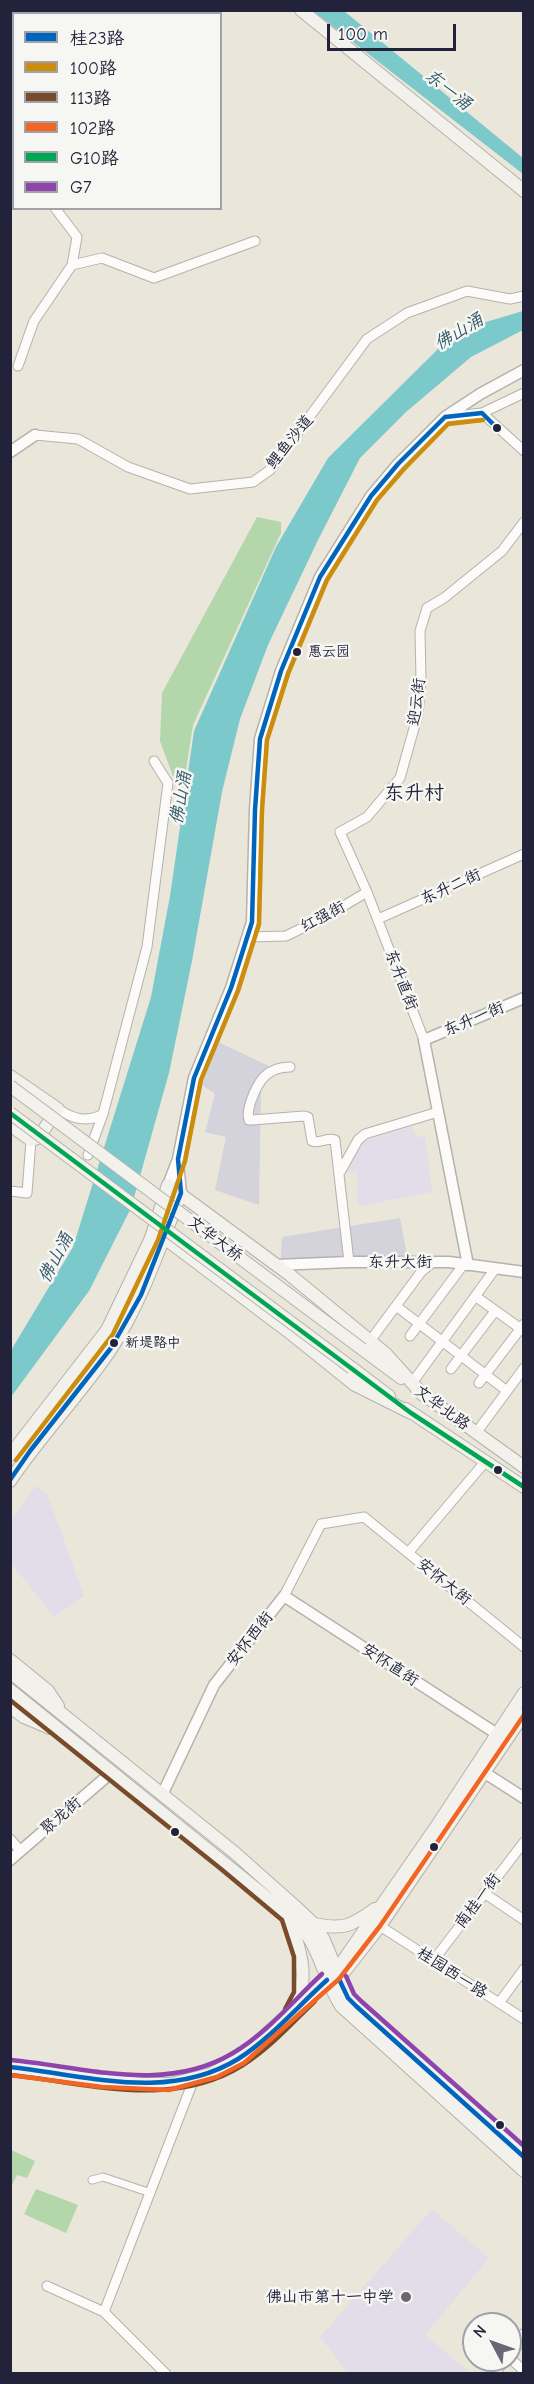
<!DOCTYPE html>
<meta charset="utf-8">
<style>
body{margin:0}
#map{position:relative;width:534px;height:2384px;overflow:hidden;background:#eae6da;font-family:"Comic Neue","LXGW WenKai TC",sans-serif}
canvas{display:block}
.frame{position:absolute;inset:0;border:12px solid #22223b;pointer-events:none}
.legend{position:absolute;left:12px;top:12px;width:210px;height:198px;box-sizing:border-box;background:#f6f6f2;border:2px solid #a1a1a9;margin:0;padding:8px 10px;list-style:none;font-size:18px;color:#22223b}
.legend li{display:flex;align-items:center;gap:12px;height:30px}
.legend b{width:30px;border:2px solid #a1a1a9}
.north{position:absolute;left:462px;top:2312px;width:60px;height:60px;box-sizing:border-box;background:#f6f6f2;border:2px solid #a1a1a9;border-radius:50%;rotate:311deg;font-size:16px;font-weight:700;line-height:24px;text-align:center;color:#22223b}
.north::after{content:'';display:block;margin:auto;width:21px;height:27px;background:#686773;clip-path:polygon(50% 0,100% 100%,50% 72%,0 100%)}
.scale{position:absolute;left:327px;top:24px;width:129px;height:27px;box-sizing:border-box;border:3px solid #22223b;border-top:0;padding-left:8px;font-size:18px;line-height:21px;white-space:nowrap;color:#22223b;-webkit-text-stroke:4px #f6f6f2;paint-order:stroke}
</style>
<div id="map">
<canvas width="534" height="2384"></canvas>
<div class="frame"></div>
<ul class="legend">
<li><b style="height:8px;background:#0065bd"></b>桂23路</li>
<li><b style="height:8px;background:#cc8c0c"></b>100路</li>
<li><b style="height:8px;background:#7a4b2a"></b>113路</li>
<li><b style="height:8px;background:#f26522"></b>102路</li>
<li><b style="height:8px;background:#00a651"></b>G10路</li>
<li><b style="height:8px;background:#8e44ad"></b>G7</li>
</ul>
<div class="north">N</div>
<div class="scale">100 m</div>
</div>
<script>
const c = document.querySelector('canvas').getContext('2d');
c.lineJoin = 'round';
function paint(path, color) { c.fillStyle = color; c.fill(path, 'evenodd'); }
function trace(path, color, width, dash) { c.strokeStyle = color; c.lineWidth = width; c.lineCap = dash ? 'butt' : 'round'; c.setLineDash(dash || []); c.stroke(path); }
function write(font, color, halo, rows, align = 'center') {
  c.font = font + ' "Comic Neue","LXGW WenKai TC",sans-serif'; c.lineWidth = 5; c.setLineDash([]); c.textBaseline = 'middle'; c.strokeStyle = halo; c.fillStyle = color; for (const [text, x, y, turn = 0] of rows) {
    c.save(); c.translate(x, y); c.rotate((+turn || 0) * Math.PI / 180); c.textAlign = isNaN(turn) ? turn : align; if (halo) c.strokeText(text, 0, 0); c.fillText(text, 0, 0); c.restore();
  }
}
const built = new Path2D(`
 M412,1126L416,1137L425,1136L432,1192L359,1206L357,1201V1171L343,1173L361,1142Z
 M36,1486L47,1493L84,1596L54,1617L11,1563V1520Z
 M432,2209L489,2258L425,2335L470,2373H348L320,2337Z`);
const industrial = new Path2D(`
 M218,1042L269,1066L261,1089L259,1205L215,1190L226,1137L205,1132L215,1094L202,1085Z
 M400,1218L407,1255L281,1259L282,1237Z`);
const green = new Path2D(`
 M257,517L281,522V533L193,725L185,776H173L160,741L162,693Z
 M11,2150L35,2161L27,2178L17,2175L11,2187Z
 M36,2189L78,2205L66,2233L24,2214Z`);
const water = new Path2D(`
 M313,11H344L523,158V174Z
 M523,311V330L471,357L406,412L360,458L318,540L268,645L240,719L222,792L192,961L169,1073L131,1208L89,1291L11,1397L10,1352L73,1247L151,997L170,896L194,731L276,547L328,458L438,349L476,325Z`);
const pedestrian = new Path2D(`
 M92,2180L103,2177L151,2193`);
const minor = new Path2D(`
 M109,14L111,10
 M10,15L14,17
 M10,171L14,174
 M72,265L102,258L154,278L255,241
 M18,366L34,321L72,265L77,237L55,208
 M482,413L524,451
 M445,417L482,413L524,393
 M35,435L78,439L128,467L190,489L253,482L270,470L367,339L407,313L467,291L510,299L524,296
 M367,892L340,832L367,817L400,778L418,714L421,680L420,631L427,608L444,598L502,551L524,522
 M378,919L524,854
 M247,937L286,936L325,917L367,892L424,1040
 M290,1067C267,1067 258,1081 251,1101C249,1108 247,1113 249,1120H252L304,1116L308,1117L312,1141C320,1144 327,1137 335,1140L349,1262
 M58,1109C73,1119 87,1123 103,1114
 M88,1155L103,1114L147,947L168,783L154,761
 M339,1174L358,1140L365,1134L438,1112
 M10,1191L27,1193L31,1140
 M475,1296L524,1331
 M396,1306L507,1391
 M410,1336L464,1264
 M370,1341L421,1272L433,1262
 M451,1369L495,1311
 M412,1383L495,1269
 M479,1383L524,1324
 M476,1433L524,1368
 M408,1553L485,1462
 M284,1596L321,1524L364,1517L524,1647
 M10,1839L21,1851
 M484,1893L524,1920
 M380,1926L524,2019
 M433,1961L524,1842
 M499,2003L524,1969
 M47,2286L104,2312L166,2374
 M104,2312L192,2084
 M510,2358L524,2371`);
const tertiary = new Path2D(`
 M10,452L35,435
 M178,1163L181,1193
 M168,1185L178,1159L194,1078L231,988L252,922L255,810L260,739L281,671L320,577L371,496L398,464L445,417L480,394L524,370
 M276,1265L349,1262H449L524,1272
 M468,1265L424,1040L524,998
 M485,1773L524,1798
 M162,1795L214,1685L284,1596L497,1734
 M10,1860L112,1772`);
const secondary = new Path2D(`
 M301,10L524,191
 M10,1076L58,1109L38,1138L31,1140L10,1125
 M159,1234L294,1336L355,1385L411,1413
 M362,1349L401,1378
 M352,1368L389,1396
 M417,1390L524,1467
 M406,1409L524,1487
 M10,1455L107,1330L151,1238L168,1185L290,1275L386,1354L423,1395
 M10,1481C41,1435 80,1395 111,1349C142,1302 160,1246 181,1193
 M10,1660L48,1691L58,1706
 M10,1672L235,1853L297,1908L314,1924L324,1940L348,1998L524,2157
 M10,1690L297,1922C320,1946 323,1978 341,2006L524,2171
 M10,1707L24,1717L50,1728
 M289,1918C299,1945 310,1977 296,2005
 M314,1924C344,1930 351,1926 375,1909
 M337,1981L380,1926L524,1714
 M10,2067L91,2078L142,2084H171L211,2074L239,2059L336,1971L434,1830L524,1693
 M510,2352L524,2335
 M493,2374L503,2360`);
const secondaryBridge = new Path2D(`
 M10,1086L362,1349
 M10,1113L352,1368`);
const bus1 = new Path2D(`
 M10,1480L30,1451L111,1348L141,1295L181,1193L178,1159L194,1078L231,988L252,922L255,810L260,739L281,671L320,577L371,496L398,464L445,417L482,413L497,428
 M339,1979L348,1998L356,2006L524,2157
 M10,2067C86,2075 168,2102 238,2059C271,2038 298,2006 327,1980`);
const bus2 = new Path2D(`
 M16,1460L113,1334L158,1240L185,1161L201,1080L238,991L259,924L262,810L267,740L288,674L327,580L377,500L404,469L448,424L483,420`);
const bus3 = new Path2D(`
 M10,1700L221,1869L282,1920L294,1957V1992L285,2009
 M10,2075C88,2083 171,2110 243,2065C270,2048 292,2023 315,2001`);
const bus4 = new Path2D(`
 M10,2075L102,2087L169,2090L217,2077L244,2063L339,1979L380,1926L524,1715`);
const bus5 = new Path2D(`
 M10,1113L411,1413L524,1487`);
const bus6 = new Path2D(`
 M346,1976L354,1994L361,2001L524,2146
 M11,2060C85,2067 165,2094 233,2053C267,2033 293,2001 322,1974`);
const markers = [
 [497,428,5,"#22223b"],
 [297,652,5,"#22223b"],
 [114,1343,5,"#22223b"],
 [498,1470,5,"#22223b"],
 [175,1832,5,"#22223b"],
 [434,1847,5,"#22223b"],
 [500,2125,5,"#22223b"],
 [406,2297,6,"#686773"]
];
const busNames = [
 ["惠云园",308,652],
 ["新堤路中",125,1343]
];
const streetNames = [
 ["鲤鱼沙道",290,442,-51],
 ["迎云街",417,702,-83],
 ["东升二街",451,887,-24],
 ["红强街",323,917,-28],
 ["东升直街",401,980,69],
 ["东升一街",474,1019,-23],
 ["文华大桥",215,1239,37],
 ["东升大街",400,1262],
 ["文华北路",442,1408,36],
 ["安怀大街",444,1582,39],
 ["安怀西街",250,1639,-52],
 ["安怀直街",390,1665,33],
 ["聚龙街",61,1816,-41],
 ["南桂一街",478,1901,-53],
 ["桂园西一路",452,1973,33]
];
const poiNames = [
 ["佛山市第十一中学",394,2297]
];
const waterNames = [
 ["东一涌",448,90,39],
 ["佛山涌",459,332,-31],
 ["佛山涌",181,798,-80],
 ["佛山涌",56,1258,-62]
];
const quarterNames = [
 ["东升村",414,793]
];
paint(built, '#e3dde9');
paint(industrial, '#d4d2db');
paint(green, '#b3d7ab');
paint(water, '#7cc9cb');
trace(pedestrian, '#b4b2ad', 9);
trace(minor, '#b4b2ad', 11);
trace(tertiary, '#b4b2ad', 13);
trace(secondary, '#b4b2ad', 14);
trace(pedestrian, '#fcfbf9', 7);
trace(minor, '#fcfbf9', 9);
trace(tertiary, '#fcfbf9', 10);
trace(secondary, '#f3f1eb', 12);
trace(secondaryBridge, '#b4b2ad', 14, []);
trace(secondaryBridge, '#f3f1eb', 12);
trace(bus1, '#0065bd', 4.5);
trace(bus2, '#cc8c0c', 4.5);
trace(bus3, '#7a4b2a', 4.5);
trace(bus4, '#f26522', 4.5);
trace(bus5, '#00a651', 4.5);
trace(bus6, '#8e44ad', 4.5);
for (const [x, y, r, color] of markers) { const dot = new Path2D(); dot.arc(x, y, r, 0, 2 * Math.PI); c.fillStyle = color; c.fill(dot); trace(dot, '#f6f6f2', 2); }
write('14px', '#22223b', '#f6f6f2', busNames, 'left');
write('16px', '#22223b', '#f6f6f2', streetNames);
write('16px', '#22223b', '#f6f6f2', poiNames, 'right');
write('italic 18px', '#31586b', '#f6f6f2', waterNames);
write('20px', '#22223b', '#f6f6f2', quarterNames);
</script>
